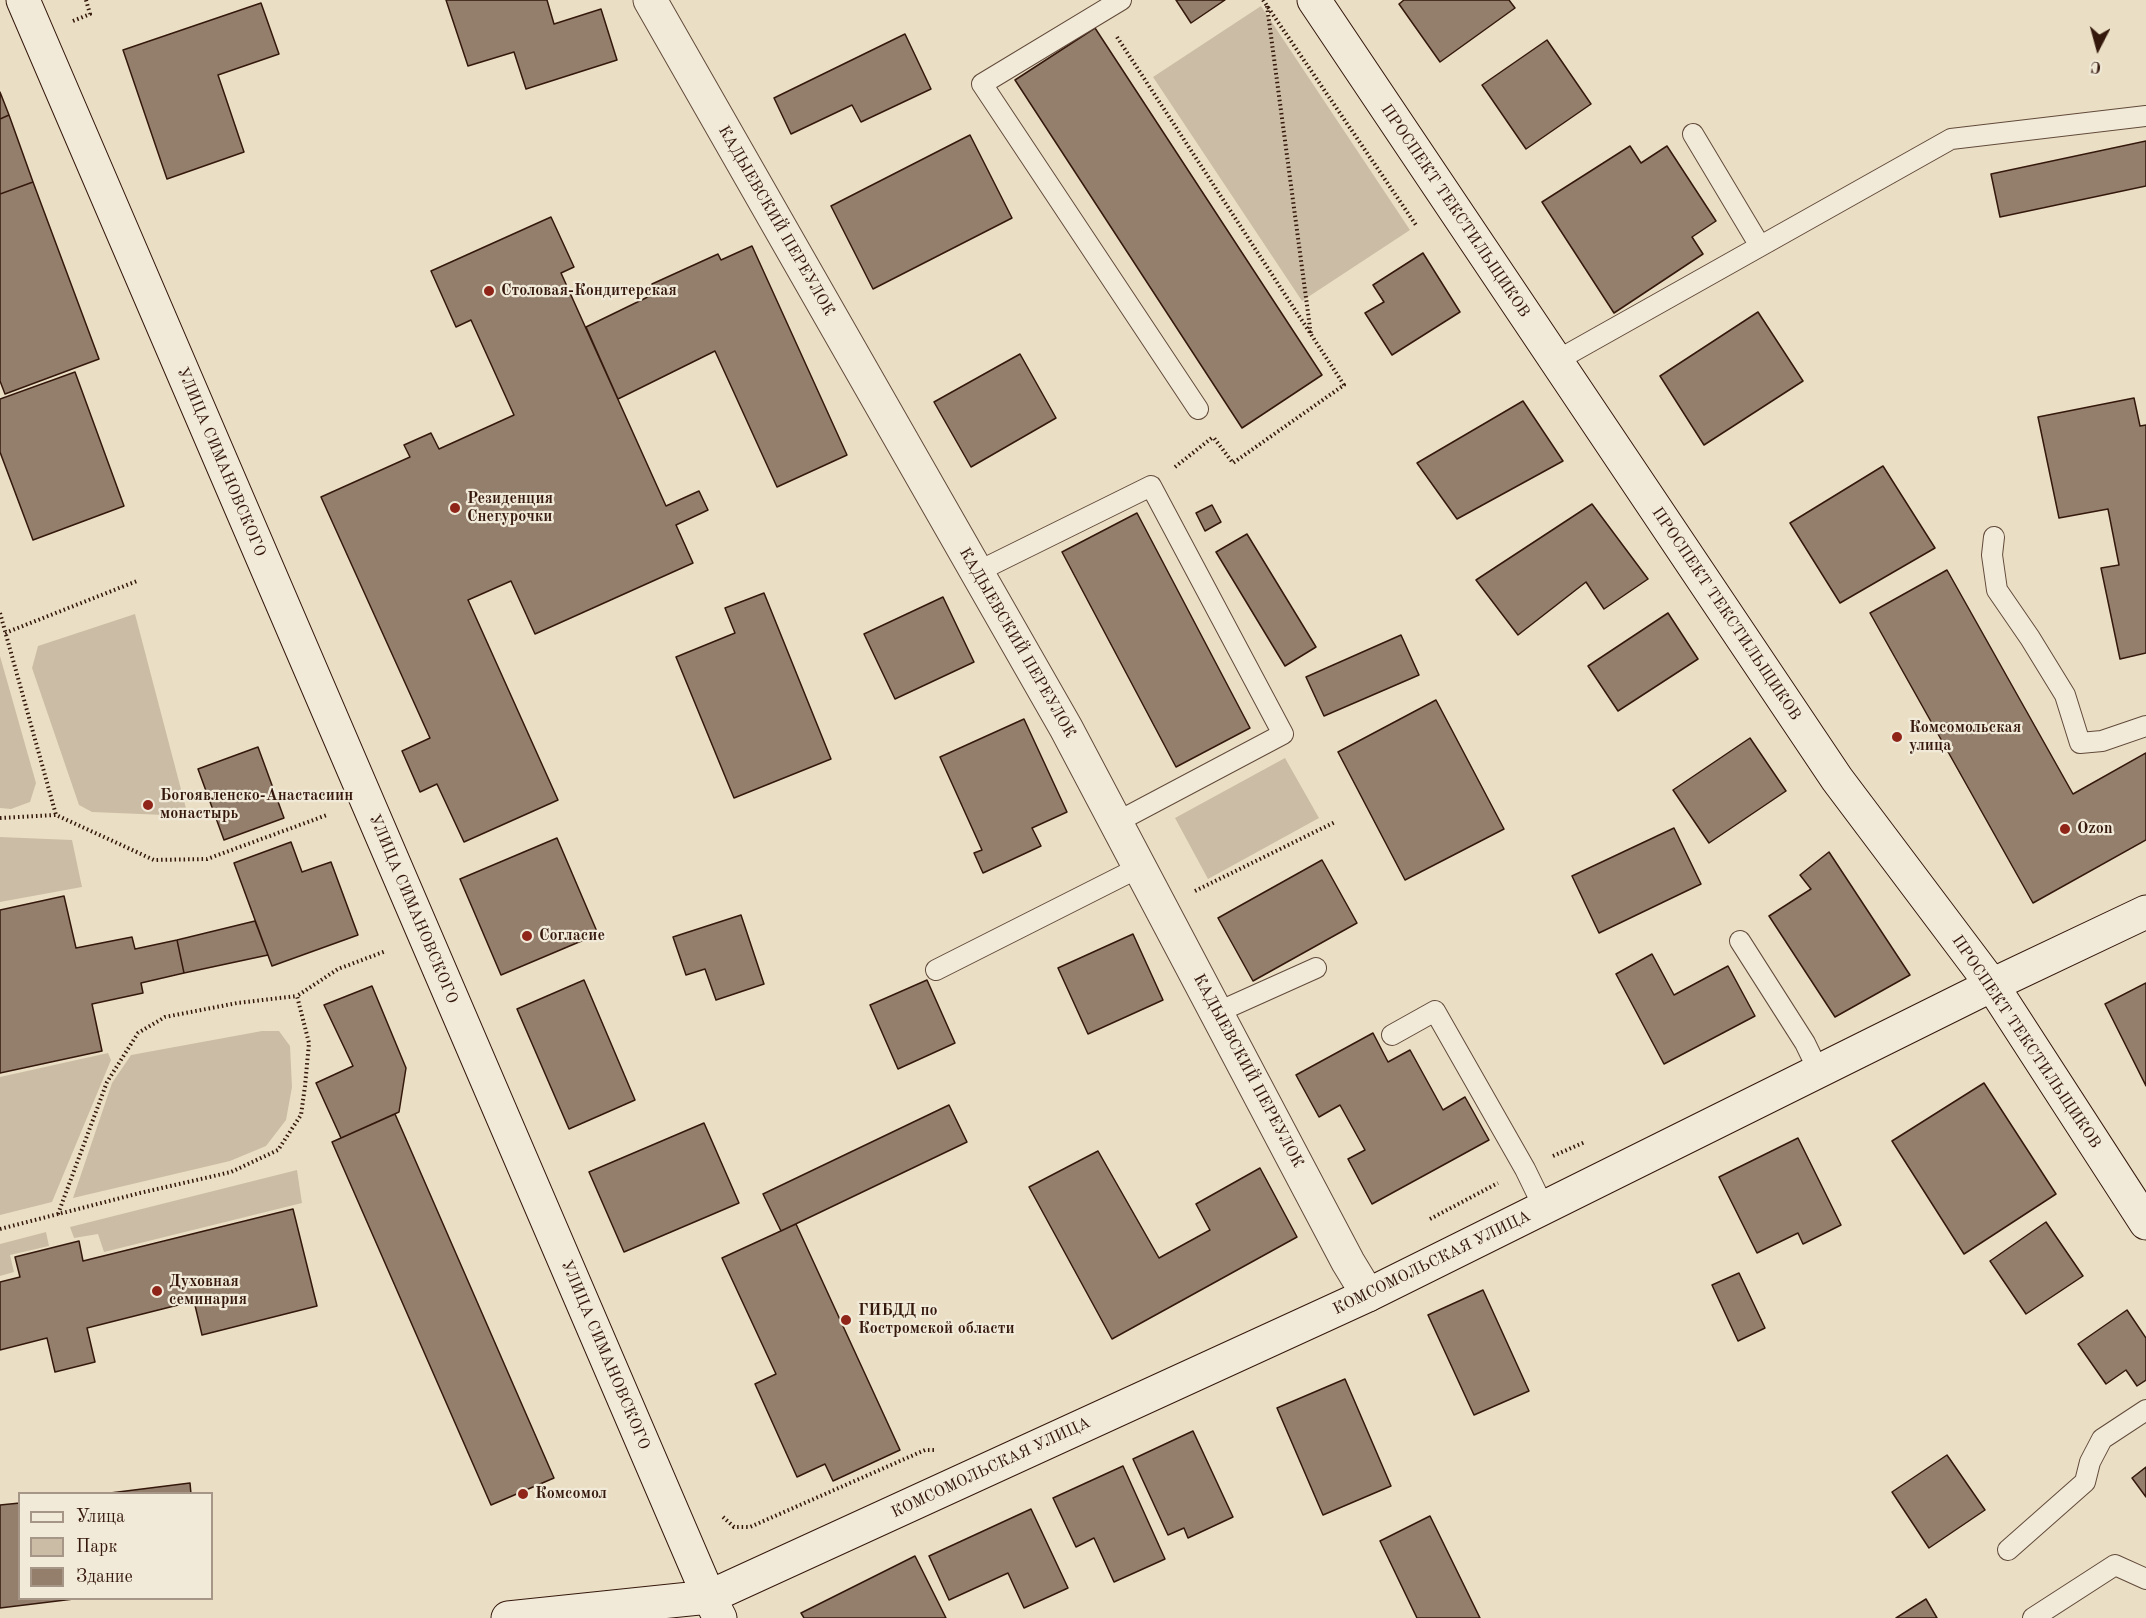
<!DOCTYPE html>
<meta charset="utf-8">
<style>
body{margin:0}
#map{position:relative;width:2146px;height:1618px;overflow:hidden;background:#eadfc4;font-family:"Old Standard TT",serif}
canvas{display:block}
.legend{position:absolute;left:18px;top:1492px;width:195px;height:108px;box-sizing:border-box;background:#f1ead9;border:2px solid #a69687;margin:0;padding:8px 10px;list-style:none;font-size:18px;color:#35180c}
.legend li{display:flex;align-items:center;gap:12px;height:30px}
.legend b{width:30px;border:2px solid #a69687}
.north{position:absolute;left:2068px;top:18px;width:60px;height:60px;-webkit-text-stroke:4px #f1ead9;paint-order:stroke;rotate:186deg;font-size:16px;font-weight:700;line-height:24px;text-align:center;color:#35180c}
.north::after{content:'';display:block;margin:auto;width:21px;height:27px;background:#35180c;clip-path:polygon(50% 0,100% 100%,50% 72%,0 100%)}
</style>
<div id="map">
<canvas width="2146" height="1618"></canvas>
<ul class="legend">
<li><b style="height:8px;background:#f1ead9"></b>Улица</li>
<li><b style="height:16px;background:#cbbda5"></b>Парк</li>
<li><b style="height:16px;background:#937f6c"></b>Здание</li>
</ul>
<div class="north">С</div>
</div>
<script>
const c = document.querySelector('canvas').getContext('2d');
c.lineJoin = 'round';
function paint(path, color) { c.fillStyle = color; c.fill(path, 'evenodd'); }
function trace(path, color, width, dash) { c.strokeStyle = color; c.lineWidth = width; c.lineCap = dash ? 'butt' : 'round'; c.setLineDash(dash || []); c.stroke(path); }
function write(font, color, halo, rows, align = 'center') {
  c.font = font + ' "Old Standard TT",serif'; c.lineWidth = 4.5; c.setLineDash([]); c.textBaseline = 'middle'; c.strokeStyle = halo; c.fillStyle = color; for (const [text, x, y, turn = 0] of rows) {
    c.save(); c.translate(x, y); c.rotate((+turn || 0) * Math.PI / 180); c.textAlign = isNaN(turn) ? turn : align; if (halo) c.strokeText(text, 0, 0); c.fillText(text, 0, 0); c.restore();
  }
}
const green = new Path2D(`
 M1261,6L1410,230L1302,301L1153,77Z
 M135,614L188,816L92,812L79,805L32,668L38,646Z
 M0,656L36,783L30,802L11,809L0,808Z
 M1285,758L1319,818L1208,879L1175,818Z
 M0,837L72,840L82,887L0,902Z
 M262,1031H279L290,1046L292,1087L286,1120L266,1146L230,1161L73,1198L112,1083L131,1055Z
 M108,1053L111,1060L52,1202L0,1215V1077Z
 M297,1170L302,1203L104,1252L98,1234L74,1238L70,1227Z
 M46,1232L49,1246L10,1255L14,1272L0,1276V1244Z`);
const building = new Path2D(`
 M446,0H547L554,24L601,9L617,60L526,89L514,52L468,66Z
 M1176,0H1225L1191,23Z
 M1404,0H1509L1515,8L1440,62L1399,4Z
 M261,3L279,54L218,75L244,152L167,179L123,50Z
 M1095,28L1322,375L1242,428L1015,80Z
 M905,34L931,89L861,122L852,105L791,134L774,98Z
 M1547,40L1591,104L1526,149L1482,85Z
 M0,92L9,115L0,119Z
 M9,115L33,182L0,194V119Z
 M970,135L1012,218L873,289L831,206Z
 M2146,141V186L2000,217L1991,174Z
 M1630,146L1641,163L1667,146L1716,221L1692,237L1703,254L1614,313L1542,202Z
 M33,182L99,359L5,394L0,381V194Z
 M551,217L574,267L561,273L666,506L699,491L708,510L676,525L693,563L535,634L511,581L468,600L558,800L464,842L437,784L420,792L402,751L430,738L321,497L410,457L404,445L431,433L439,449L514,415L471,320L456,327L431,271Z
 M752,246L847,455L777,487L715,351L618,399L586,327L656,293L652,284L718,254L721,260Z
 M1423,253L1460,312L1392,355L1365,313L1384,302L1373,285Z
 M1758,312L1803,381L1704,445L1660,376Z
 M1020,354L1056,418L971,467L934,402Z
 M75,372L124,506L33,540L0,452V399Z
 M2134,398L2140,426L2146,425V653L2120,659L2101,568L2119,565L2108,509L2059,518L2038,417Z
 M1523,401L1563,461L1457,519L1417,463Z
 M1883,466L1935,548L1840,603L1790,523Z
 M1592,504L1648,579L1604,609L1586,582L1518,635L1476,580Z
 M1212,505L1221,522L1205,531L1196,513Z
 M1137,513L1250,728L1176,767L1062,552Z
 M1247,534L1316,647L1285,666L1216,552Z
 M1947,570L2073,794L2146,753V840L2033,903L1870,613Z
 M764,593L831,759L734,798L676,657L735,633L725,608Z
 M943,597L974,662L895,699L864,634Z
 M1668,613L1698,659L1618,711L1588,666Z
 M1401,635L1419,675L1324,716L1306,677Z
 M1436,700L1504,829L1405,880L1338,752Z
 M1024,719L1067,812L1032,828L1041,846L983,873L974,853L982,850L940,757Z
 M1750,738L1786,791L1709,843L1673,790Z
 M258,747L284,818L224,840L198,769Z
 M1674,828L1701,884L1599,933L1572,876Z
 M557,838L598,934L501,975L460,879Z
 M291,842L302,872L331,862L358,935L272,966L234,863Z
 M1829,852L1910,975L1835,1017L1769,916L1811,889L1800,875Z
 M1322,860L1357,923L1253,981L1218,918Z
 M64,896L76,948L132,937L135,949L177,940L184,973L141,983L143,993L92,1004L102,1051L0,1073V910Z
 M741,915L764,984L716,1000L705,969L686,975L673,937Z
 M255,921L268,955L184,973L177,940Z
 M1133,934L1163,1000L1088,1034L1058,968Z
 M1652,954L1674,995L1728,966L1755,1016L1664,1064L1616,974Z
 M584,980L635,1100L569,1129L517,1009Z
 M927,980L955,1043L898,1069L870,1005Z
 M2146,983V1086L2105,1004Z
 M372,986L406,1068L399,1112L341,1138L316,1083L353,1066L324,1005Z
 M1373,1033L1388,1062L1410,1050L1443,1110L1465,1097L1489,1140L1372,1204L1348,1159L1365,1150L1340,1105L1319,1117L1296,1075Z
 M1984,1083L2056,1194L1964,1254L1892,1141Z
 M949,1105L967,1142L781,1231L763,1194Z
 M395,1114L554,1478L491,1505L332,1142Z
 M704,1123L739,1203L624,1252L589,1172Z
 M1798,1138L1841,1225L1803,1244L1798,1233L1757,1253L1719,1177Z
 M1098,1151L1159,1258L1210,1230L1196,1204L1260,1168L1297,1237L1112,1339L1029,1187Z
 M293,1209L317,1306L202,1335L194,1301L87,1328L95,1362L55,1372L47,1338L0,1350V1282L20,1277L15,1257L79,1241L83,1261Z
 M2046,1222L2083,1276L2026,1314L1990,1261Z
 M796,1224L900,1450L833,1481L825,1464L797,1477L755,1384L776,1374L722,1258Z
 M1739,1273L1765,1328L1738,1341L1712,1285Z
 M1483,1290L1529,1391L1474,1415L1428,1315Z
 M2127,1310L2146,1338V1380L2137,1386L2126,1370L2106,1384L2078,1344Z
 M1345,1379L1391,1486L1323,1515L1277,1408Z
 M1193,1431L1233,1517L1188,1538L1184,1528L1168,1535L1133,1459Z
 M1947,1455L1985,1510L1929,1548L1892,1492Z
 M1123,1466L1165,1559L1114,1582L1094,1538L1076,1547L1053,1498Z
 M2146,1467V1497L2132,1478Z
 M190,1483L191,1494H102Z
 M20,1503V1598H82L0,1608V1505Z
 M1031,1509L1068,1588L1024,1608L1008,1573L949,1600L929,1556Z
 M1430,1516L1480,1618H1417L1380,1541Z
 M915,1556L946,1618H804L801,1613Z
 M1926,1599L1937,1618H1896Z`);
const path = new Path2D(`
 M1263,0L1416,225
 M1267,6L1311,335
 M73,21L90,14L86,0
 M1117,37L1344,385L1233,463L1214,438
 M1175,467L1213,437
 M0,613L56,815
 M5,633L137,581
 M0,818L56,815L154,860L207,859L327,815
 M1195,891L1335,822
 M1553,1156L1585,1142
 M58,1214L107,1082L138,1033L165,1017L237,1003L297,996
 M1430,1219L1498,1183
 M0,1229L140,1193L231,1172L278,1150L301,1115L305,1086L309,1043L297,996L338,969L386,951
 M723,1517L734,1527H750L925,1450H936`);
const lane = new Path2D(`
 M1121,0L982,84L1198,409
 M1693,134L1760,246
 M1556,361L1951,139L2146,116
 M1994,537L1992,555L1997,590L2030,638L2065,695L2080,743L2102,741L2146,726
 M977,572L1151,486L1283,734L1117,822
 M1740,941L1805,1043L1819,1072
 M936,970L1140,867
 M1218,1012L1316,968
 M1392,1035L1435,1011L1525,1169L1544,1208
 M2008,1550L2085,1482L2090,1462L2102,1439L2146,1410
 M2033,1618L2115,1565L2146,1579`);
const street = new Path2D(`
 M650,0L1066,728L1348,1262L1368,1295`);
const secondary = new Path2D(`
 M23,0L709,1597L720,1618
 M1314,0L1837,779L1992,985L2146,1223
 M508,1618L709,1597L1368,1295L1992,985L2146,912`);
const markers = [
 [489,291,6,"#8f2418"],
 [455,508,6,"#8f2418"],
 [1897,737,6,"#8f2418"],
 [148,805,6,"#8f2418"],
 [2065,829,6,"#8f2418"],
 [527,936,6,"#8f2418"],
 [157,1291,6,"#8f2418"],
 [846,1320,6,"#8f2418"],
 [523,1494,6,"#8f2418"]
];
const streetNames = [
 ["ПРОСПЕКТ ТЕКСТИЛЬЩИКОВ",1455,211,56],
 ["КАДЫЕВСКИЙ ПЕРЕУЛОК",776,221,60],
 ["УЛИЦА СИМАНОВСКОГО",221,462,67],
 ["ПРОСПЕКТ ТЕКСТИЛЬЩИКОВ",1726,614,56],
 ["КАДЫЕВСКИЙ ПЕРЕУЛОК",1017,643,60],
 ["УЛИЦА СИМАНОВСКОГО",413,909,67],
 ["ПРОСПЕКТ ТЕКСТИЛЬЩИКОВ",2026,1042,56],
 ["КАДЫЕВСКИЙ ПЕРЕУЛОК",1248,1071,62],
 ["КОМСОМОЛЬСКАЯ УЛИЦА",1432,1263,-26],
 ["УЛИЦА СИМАНОВСКОГО",605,1355,67],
 ["КОМСОМОЛЬСКАЯ УЛИЦА",991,1468,-25]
];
const poiNames = [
 ["Столовая-Кондитерская",501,291],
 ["Резиденция",467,499],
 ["Снегурочки",467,517],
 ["Комсомольская",1909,728],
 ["улица",1909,746],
 ["Богоявленско-Анастасиин",160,796],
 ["монастырь",160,814],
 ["Ozon",2077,829],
 ["Согласие",539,936],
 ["Духовная",169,1282],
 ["семинария",169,1300],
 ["ГИБДД по",858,1311],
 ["Костромской области",858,1329],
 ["Комсомол",535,1494]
];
paint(green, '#cbbda5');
paint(building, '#937f6c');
trace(building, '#35180c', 1.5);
trace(lane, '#624a3a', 22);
trace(street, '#624a3a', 35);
trace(secondary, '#35180c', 35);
trace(path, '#35180c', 4, [1.5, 3]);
trace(lane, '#f1ead9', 20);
trace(street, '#f1ead9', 33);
trace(secondary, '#f1ead9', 33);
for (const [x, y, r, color] of markers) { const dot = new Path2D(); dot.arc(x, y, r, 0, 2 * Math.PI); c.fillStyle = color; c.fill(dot); trace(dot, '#f1ead9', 2); }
write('16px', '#35180c', '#f1ead9', streetNames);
write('bold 16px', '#35180c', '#f1ead9', poiNames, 'left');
</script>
